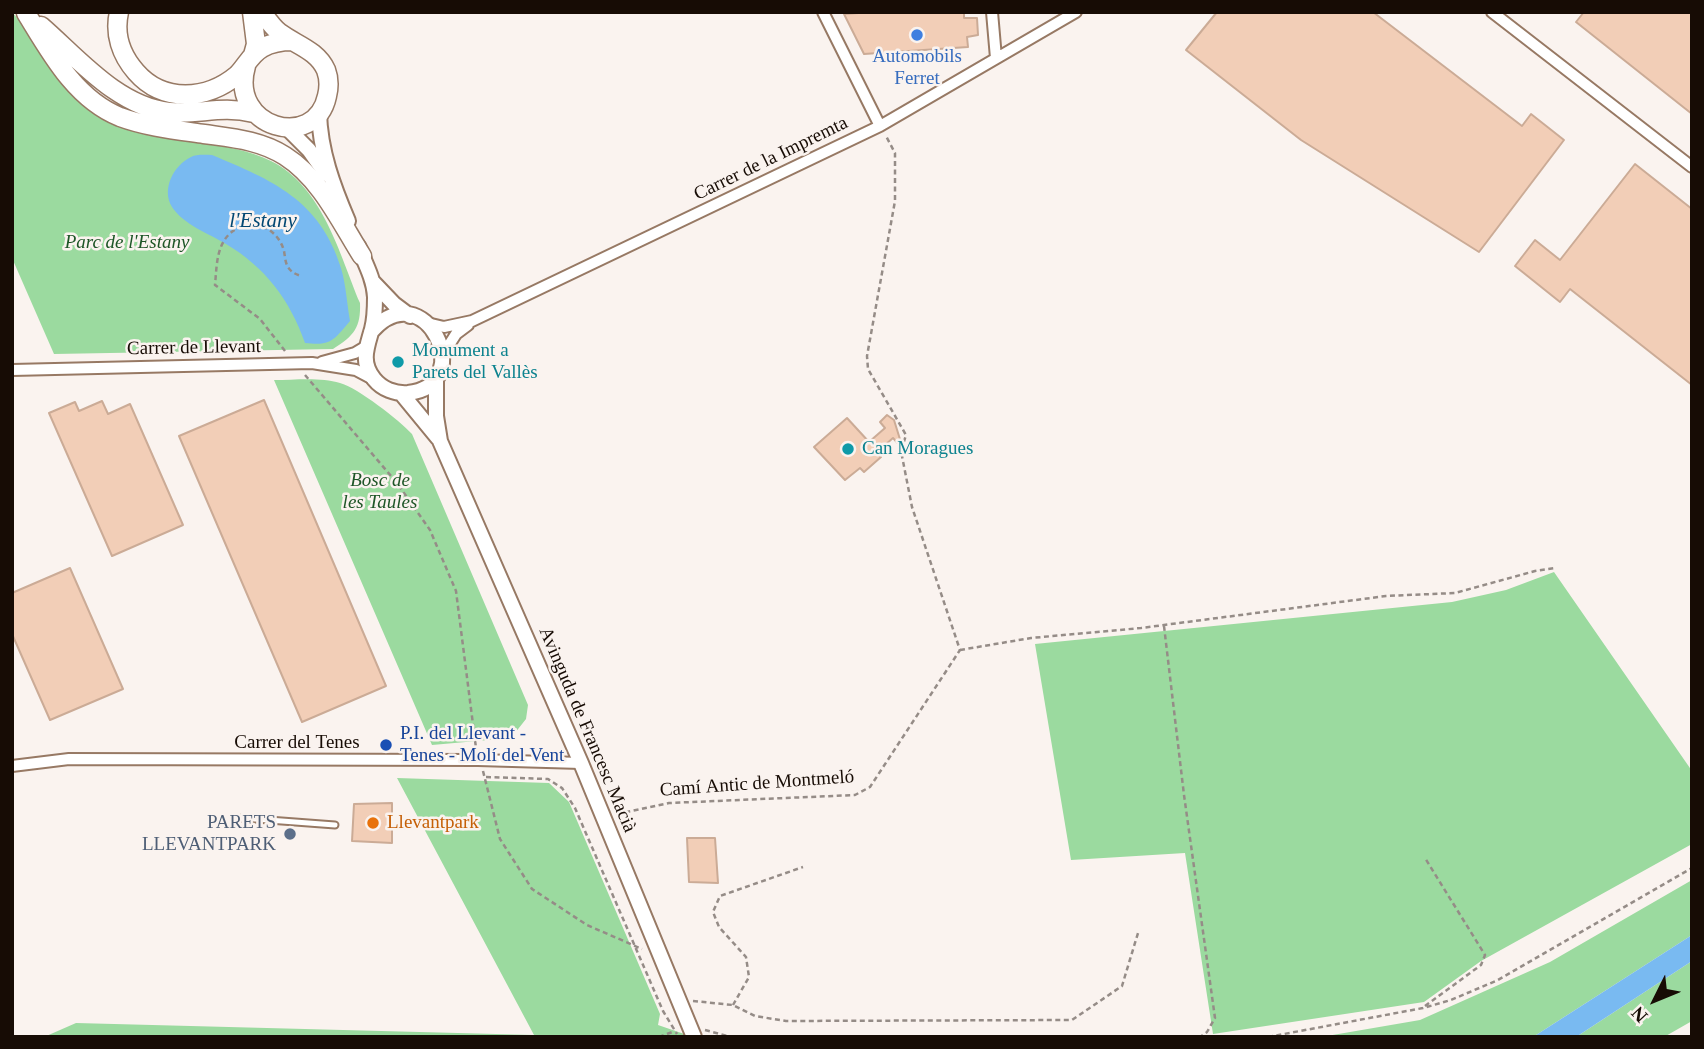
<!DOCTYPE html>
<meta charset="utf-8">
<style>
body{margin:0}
#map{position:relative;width:1704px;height:1049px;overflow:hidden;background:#faf3ef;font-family:"Times New Roman",serif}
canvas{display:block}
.frame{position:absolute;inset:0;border:14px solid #170c05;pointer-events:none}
.north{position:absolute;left:1620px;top:965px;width:70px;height:70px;-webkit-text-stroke:5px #faf3ef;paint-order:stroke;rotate:227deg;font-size:19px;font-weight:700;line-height:28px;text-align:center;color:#170c05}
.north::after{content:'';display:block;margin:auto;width:24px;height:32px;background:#170c05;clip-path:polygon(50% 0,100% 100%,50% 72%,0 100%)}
</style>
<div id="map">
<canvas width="1704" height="1049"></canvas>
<div class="frame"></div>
<div class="north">N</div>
</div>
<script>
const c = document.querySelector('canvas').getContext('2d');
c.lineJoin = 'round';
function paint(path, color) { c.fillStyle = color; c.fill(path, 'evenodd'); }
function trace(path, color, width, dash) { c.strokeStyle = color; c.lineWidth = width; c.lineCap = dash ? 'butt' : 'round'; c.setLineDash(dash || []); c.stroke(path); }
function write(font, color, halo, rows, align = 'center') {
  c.font = font + ' "Times New Roman",serif'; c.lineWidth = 5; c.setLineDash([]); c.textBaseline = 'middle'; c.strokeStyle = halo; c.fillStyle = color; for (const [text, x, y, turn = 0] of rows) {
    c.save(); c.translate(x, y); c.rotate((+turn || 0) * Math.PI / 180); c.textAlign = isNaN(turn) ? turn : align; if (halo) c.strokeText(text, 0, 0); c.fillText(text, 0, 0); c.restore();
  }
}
const green = new Path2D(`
 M12,12C44,47 65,96 106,120C133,136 168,138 199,143C223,146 249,150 271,161C323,187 339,253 360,303C361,327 354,336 333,349L54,354L12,258Z
 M274,380C295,380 321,377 340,383C358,388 399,420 412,434L528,705L526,719L511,738L432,745Z
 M1554,572L1692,771V844L1481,961L1424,1002L1213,1034L1185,853L1071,860L1035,644L1452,602L1506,590Z
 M397,778L549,783L569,802L660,1014L658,1025L693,1037H44L76,1023L534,1035Z
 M1692,880V935L1533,1037H1321L1420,1020L1550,962Z
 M1692,961V1021L1664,1037H1576Z`);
const water = new Path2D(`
 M212,155C272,180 320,200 341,268C346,285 347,304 350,321C333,341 331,346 305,343C290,300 265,267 226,244C208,233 184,225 172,207C161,189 174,165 191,157C197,154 205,155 212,155Z
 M1692,935V961L1576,1037H1533Z`);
const building = new Path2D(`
 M873,12H964V18H977L978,35L967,37L968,47L864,54L844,14Z
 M1217,12H1373L1522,126L1531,114L1564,140L1479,252L1301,140L1186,50Z
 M1584,12H1692V114L1576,22Z
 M1635,164L1692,209V385L1570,289L1560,302L1515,266L1535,240L1560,260Z
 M264,400L386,686L302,722L179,436Z
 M102,401L108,414L130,404L183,525L112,556L49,413L75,402L79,411Z
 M887,415L894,420L903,449L893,438L877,452L881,457L864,472L860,468L845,480L814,447L847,418L869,442L885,428L880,422Z
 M70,568L123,689L50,720L12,634V593Z
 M392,803V843L352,841L354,804Z
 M687,838H715L718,883L689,882Z`);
const path = new Path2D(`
 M285,351L260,319L215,285C217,264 216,239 238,228C257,218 279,231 284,251C285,256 285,262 288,267C291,272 295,274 301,276
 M305,375L397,483L430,530L456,591L476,748
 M1164,626L1184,795L1215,1018L1207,1032L1200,1037
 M960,650L1031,638L1141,628L1386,596L1455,593L1535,571L1555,568
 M483,771L500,839L532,889L587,925L642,949
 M486,777L548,779L562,788L575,808L663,1011L677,1034
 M617,814L669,803L855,795L870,787L960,650L912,507L901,451L906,435L868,369L867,356L895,201V153L886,136
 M693,1001L733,1005L755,1016L786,1021L1072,1020L1122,986L1138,933
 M733,1005L749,977L746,957L719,927L713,912L720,896L803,867
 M1425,1006L1481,965L1485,955L1425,858
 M705,1030L731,1037
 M72,1037H162
 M659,1037L675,1031
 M1268,1037L1423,1008L1451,1000L1498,980L1692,868`);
const service = new Path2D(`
 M242,818L335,825`);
const minor = new Path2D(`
 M823,12L880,126
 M992,12L996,58
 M1492,12L1692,167
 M427,323L444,327L472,321L880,126L1076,12
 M442,356L456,334L468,325
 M322,362L355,353L365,347
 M12,370L312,363L356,370L373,379
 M12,766L69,759L478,760L581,763`);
const tertiary = new Path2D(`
 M319,113C320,151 333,186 348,221
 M287,128L309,150L326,174
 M358,246C365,263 374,279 375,297C375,308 375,318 372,329C367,347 360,362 374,379C382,389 395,394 408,393C480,385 424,270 371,332
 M373,282L394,304L410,316
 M436,376V416L440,441L581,763L694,1037
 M401,393L438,438`);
const trunk = new Path2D(`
 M119,12C114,34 121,55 136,72C163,103 207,100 237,75C246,66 251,54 262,48C272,42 282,41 293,41
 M252,12L256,44L253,55
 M26,13C50,52 75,99 120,117C147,127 176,130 204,134C232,138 260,140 285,156C321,179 340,221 362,256
 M41,26C78,58 117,106 169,112C200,115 220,105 254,113
 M246,66C228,128 315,152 327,96C329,88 329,78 326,70C317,50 296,45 280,33C273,28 267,19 262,12`);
const markers = [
 [917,35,7,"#3f7fe0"],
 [398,362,7,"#0f9aa8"],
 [848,449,7,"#0f9aa8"],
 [386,745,7,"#1a4fb4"],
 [373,823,7,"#e8710a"],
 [290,834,7,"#5c6f8a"]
];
const shopNames = [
 ["Automobils",917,57],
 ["Ferret",917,79]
];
const streetNames = [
 ["Carrer de la Impremta",771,159,-26],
 ["Carrer de Llevant",194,348,-1],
 ["Avinguda de Francesc Macià",587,730,67],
 ["Carrer del Tenes",297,743],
 ["Camí Antic de Montmeló",757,784,-4]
];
const parkNames = [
 ["Parc de l'Estany",127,243],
 ["Bosc de",380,481],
 ["les Taules",380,503]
];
const cultureNames = [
 ["Monument a",412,351],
 ["Parets del Vallès",412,373],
 ["Can Moragues",862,449]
];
const transitNames = [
 ["P.I. del Llevant -",400,734],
 ["Tenes - Molí del Vent",400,756]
];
const serviceNames = [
 ["PARETS",276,823],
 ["LLEVANTPARK",276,845]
];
const foodNames = [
 ["Llevantpark",387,823]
];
const waterNames = [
 ["l'Estany",263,221]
];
paint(green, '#9bda9f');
paint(water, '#79baf1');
paint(building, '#f2ceb7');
trace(building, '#cbab96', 2);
trace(service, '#977964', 9);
trace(minor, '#977964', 14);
trace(tertiary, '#977964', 18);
trace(trunk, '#977964', 21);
trace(path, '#958c87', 2.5, [5, 3.5]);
trace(service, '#fff', 5);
trace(minor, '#fff', 10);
trace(tertiary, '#fff', 14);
trace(trunk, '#fff', 18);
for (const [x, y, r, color] of markers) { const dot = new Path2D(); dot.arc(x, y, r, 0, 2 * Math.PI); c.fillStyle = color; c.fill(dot); trace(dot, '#faf3ef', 2.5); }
write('19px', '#366cbe', '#faf3ef', shopNames);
write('19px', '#170c05', '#faf3ef', streetNames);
write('italic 19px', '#1e5627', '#faf3ef', parkNames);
write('19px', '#0d838f', '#faf3ef', cultureNames, 'left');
write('19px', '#164399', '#faf3ef', transitNames, 'left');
write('19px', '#4e5e75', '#faf3ef', serviceNames, 'right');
write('19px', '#c56008', '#faf3ef', foodNames, 'left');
write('italic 21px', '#034873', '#faf3ef', waterNames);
</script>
